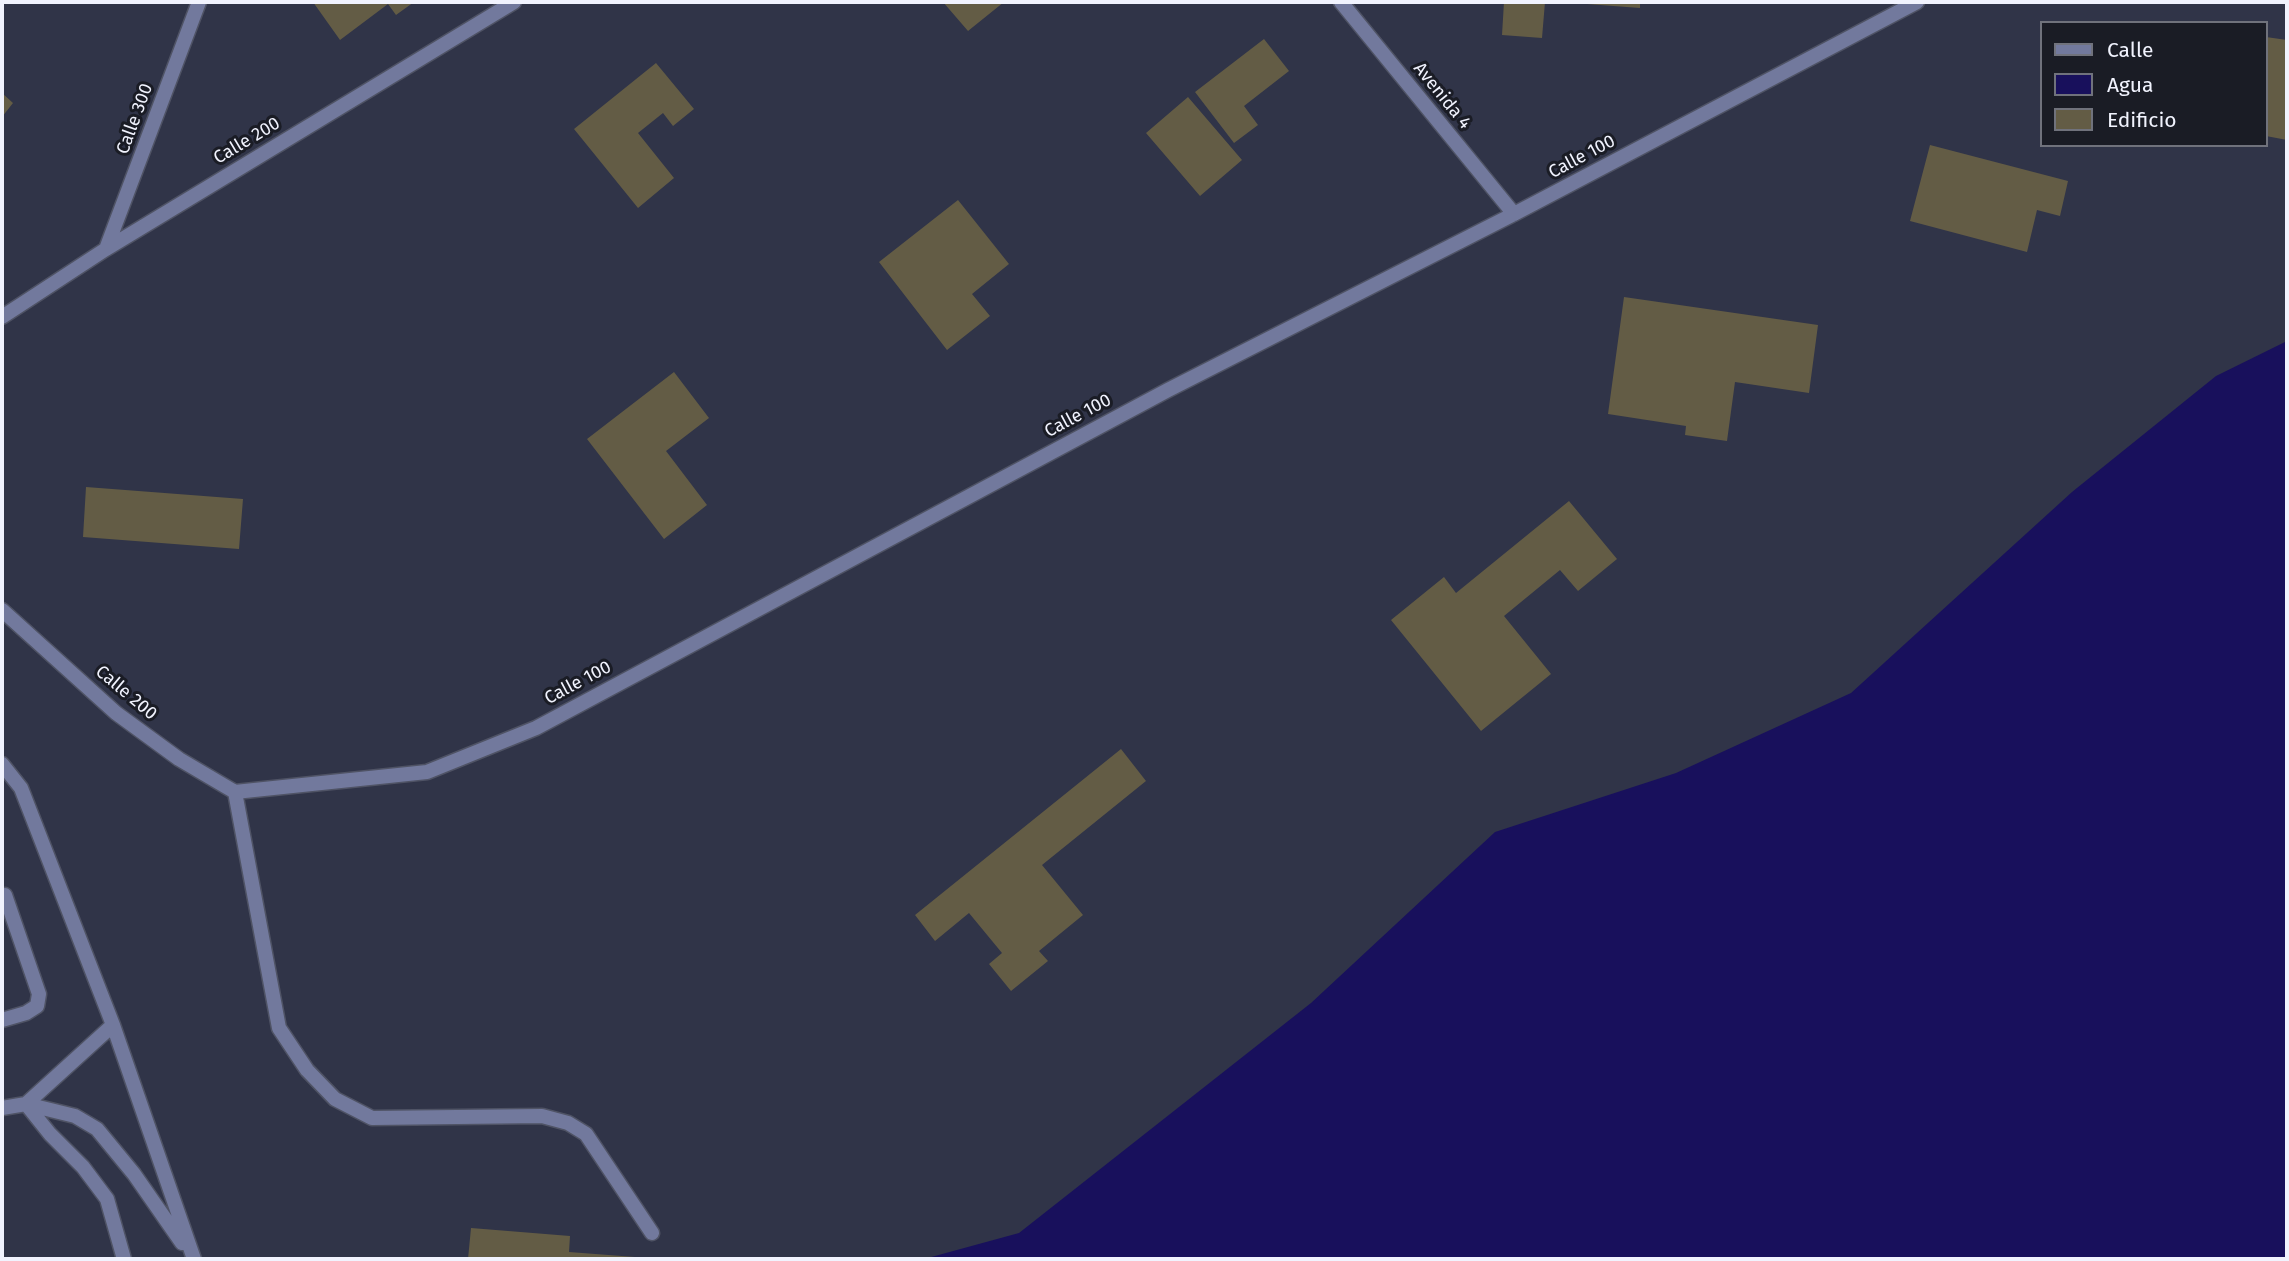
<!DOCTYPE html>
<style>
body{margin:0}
#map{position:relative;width:2289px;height:1261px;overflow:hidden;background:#303448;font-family:"Fira Sans",sans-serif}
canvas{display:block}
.frame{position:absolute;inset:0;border:4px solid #f1f3fe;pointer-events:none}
.legend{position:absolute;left:2040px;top:21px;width:228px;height:126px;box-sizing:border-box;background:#1a1c25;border:2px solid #70727c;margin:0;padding:9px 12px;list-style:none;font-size:21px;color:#f1f3fe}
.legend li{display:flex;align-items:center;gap:14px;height:35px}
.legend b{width:35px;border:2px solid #70727c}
</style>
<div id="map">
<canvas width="2289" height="1261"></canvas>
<div class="frame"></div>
<ul class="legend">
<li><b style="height:9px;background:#72799d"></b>Calle</li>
<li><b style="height:19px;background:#18105c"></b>Agua</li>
<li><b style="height:19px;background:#635c45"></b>Edificio</li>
</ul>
</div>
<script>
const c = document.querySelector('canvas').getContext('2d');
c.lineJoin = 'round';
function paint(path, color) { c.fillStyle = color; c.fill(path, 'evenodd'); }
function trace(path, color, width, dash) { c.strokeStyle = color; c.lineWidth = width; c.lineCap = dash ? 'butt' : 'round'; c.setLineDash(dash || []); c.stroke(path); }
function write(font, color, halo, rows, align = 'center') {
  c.font = font + ' "Fira Sans",sans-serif'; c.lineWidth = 6; c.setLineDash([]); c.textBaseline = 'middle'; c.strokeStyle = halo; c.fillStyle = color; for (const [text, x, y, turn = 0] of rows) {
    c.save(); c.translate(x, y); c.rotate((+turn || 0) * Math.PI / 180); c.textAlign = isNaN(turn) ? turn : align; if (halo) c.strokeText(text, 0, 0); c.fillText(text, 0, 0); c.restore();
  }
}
const water = new Path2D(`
 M2287,341V1259H924L1019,1233L1311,1003L1495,832L1676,773L1851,693L2072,492L2216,376Z`);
const building = new Path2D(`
 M313,2H414L396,15L388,4L340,40Z
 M943,2H1004L968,31Z
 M1504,2H1545L1542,38L1502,35Z
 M1587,2H1640V8L1587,4Z
 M2266,37L2287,40V140L2266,136Z
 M1264,39L1289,71L1244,106L1258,125L1234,143L1195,92Z
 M656,63L694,109L673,126L663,113L638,133L674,178L638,208L574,129Z
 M2,93L13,103L2,117Z
 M1188,97L1242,160L1200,196L1146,133Z
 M1930,145L2068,181L2060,216L2037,210L2027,252L1910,221Z
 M958,200L1009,264L972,294L990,316L947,350L879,262Z
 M1624,297L1818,325L1809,393L1735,382L1727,441L1685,435L1686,426L1608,414Z
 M674,372L709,418L666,451L707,505L664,539L587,439Z
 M86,487L243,499L239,549L83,537Z
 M1569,501L1617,559L1578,591L1560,570L1504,616L1551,674L1481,731L1391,620L1444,577L1456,593Z
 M1121,749L1146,781L1042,865L1083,915L1039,951L1048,961L1011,991L989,964L1002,953L969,913L935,941L915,915Z
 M471,1228L570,1236L569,1252L635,1257V1259H468Z`);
const lane = new Path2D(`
 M2,764L21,788L113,1025L194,1259
 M2,896L5,895L39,994L37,1006L26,1013L2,1020
 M113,1025L26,1104L50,1134L83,1167L107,1199L124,1259
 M2,1108L26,1104L75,1116L97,1129L134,1174L182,1243`);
const street = new Path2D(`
 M1341,2L1514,214
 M106,249L199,2
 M2,317L106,249L514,2
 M2,610L116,713L179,759L235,792
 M235,792L427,772L536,728L1168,390L1514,214L1917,2
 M235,792L279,1028L307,1070L335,1099L372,1118L542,1116L568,1123L586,1134L652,1233`);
const streetNames = [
 ["Avenida 4",1442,96,51],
 ["Calle 300",135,119,-70],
 ["Calle 200",247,141,-31],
 ["Calle 100",1582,157,-28],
 ["Calle 100",1078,416,-28],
 ["Calle 100",578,683,-28],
 ["Calle 200",126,693,40]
];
paint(water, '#18105c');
paint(building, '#635c45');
trace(lane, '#4f5365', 17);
trace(street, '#4f5365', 17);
trace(lane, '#72799d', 14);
trace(street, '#72799d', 14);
write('18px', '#f1f3fe', '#1a1c25', streetNames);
</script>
